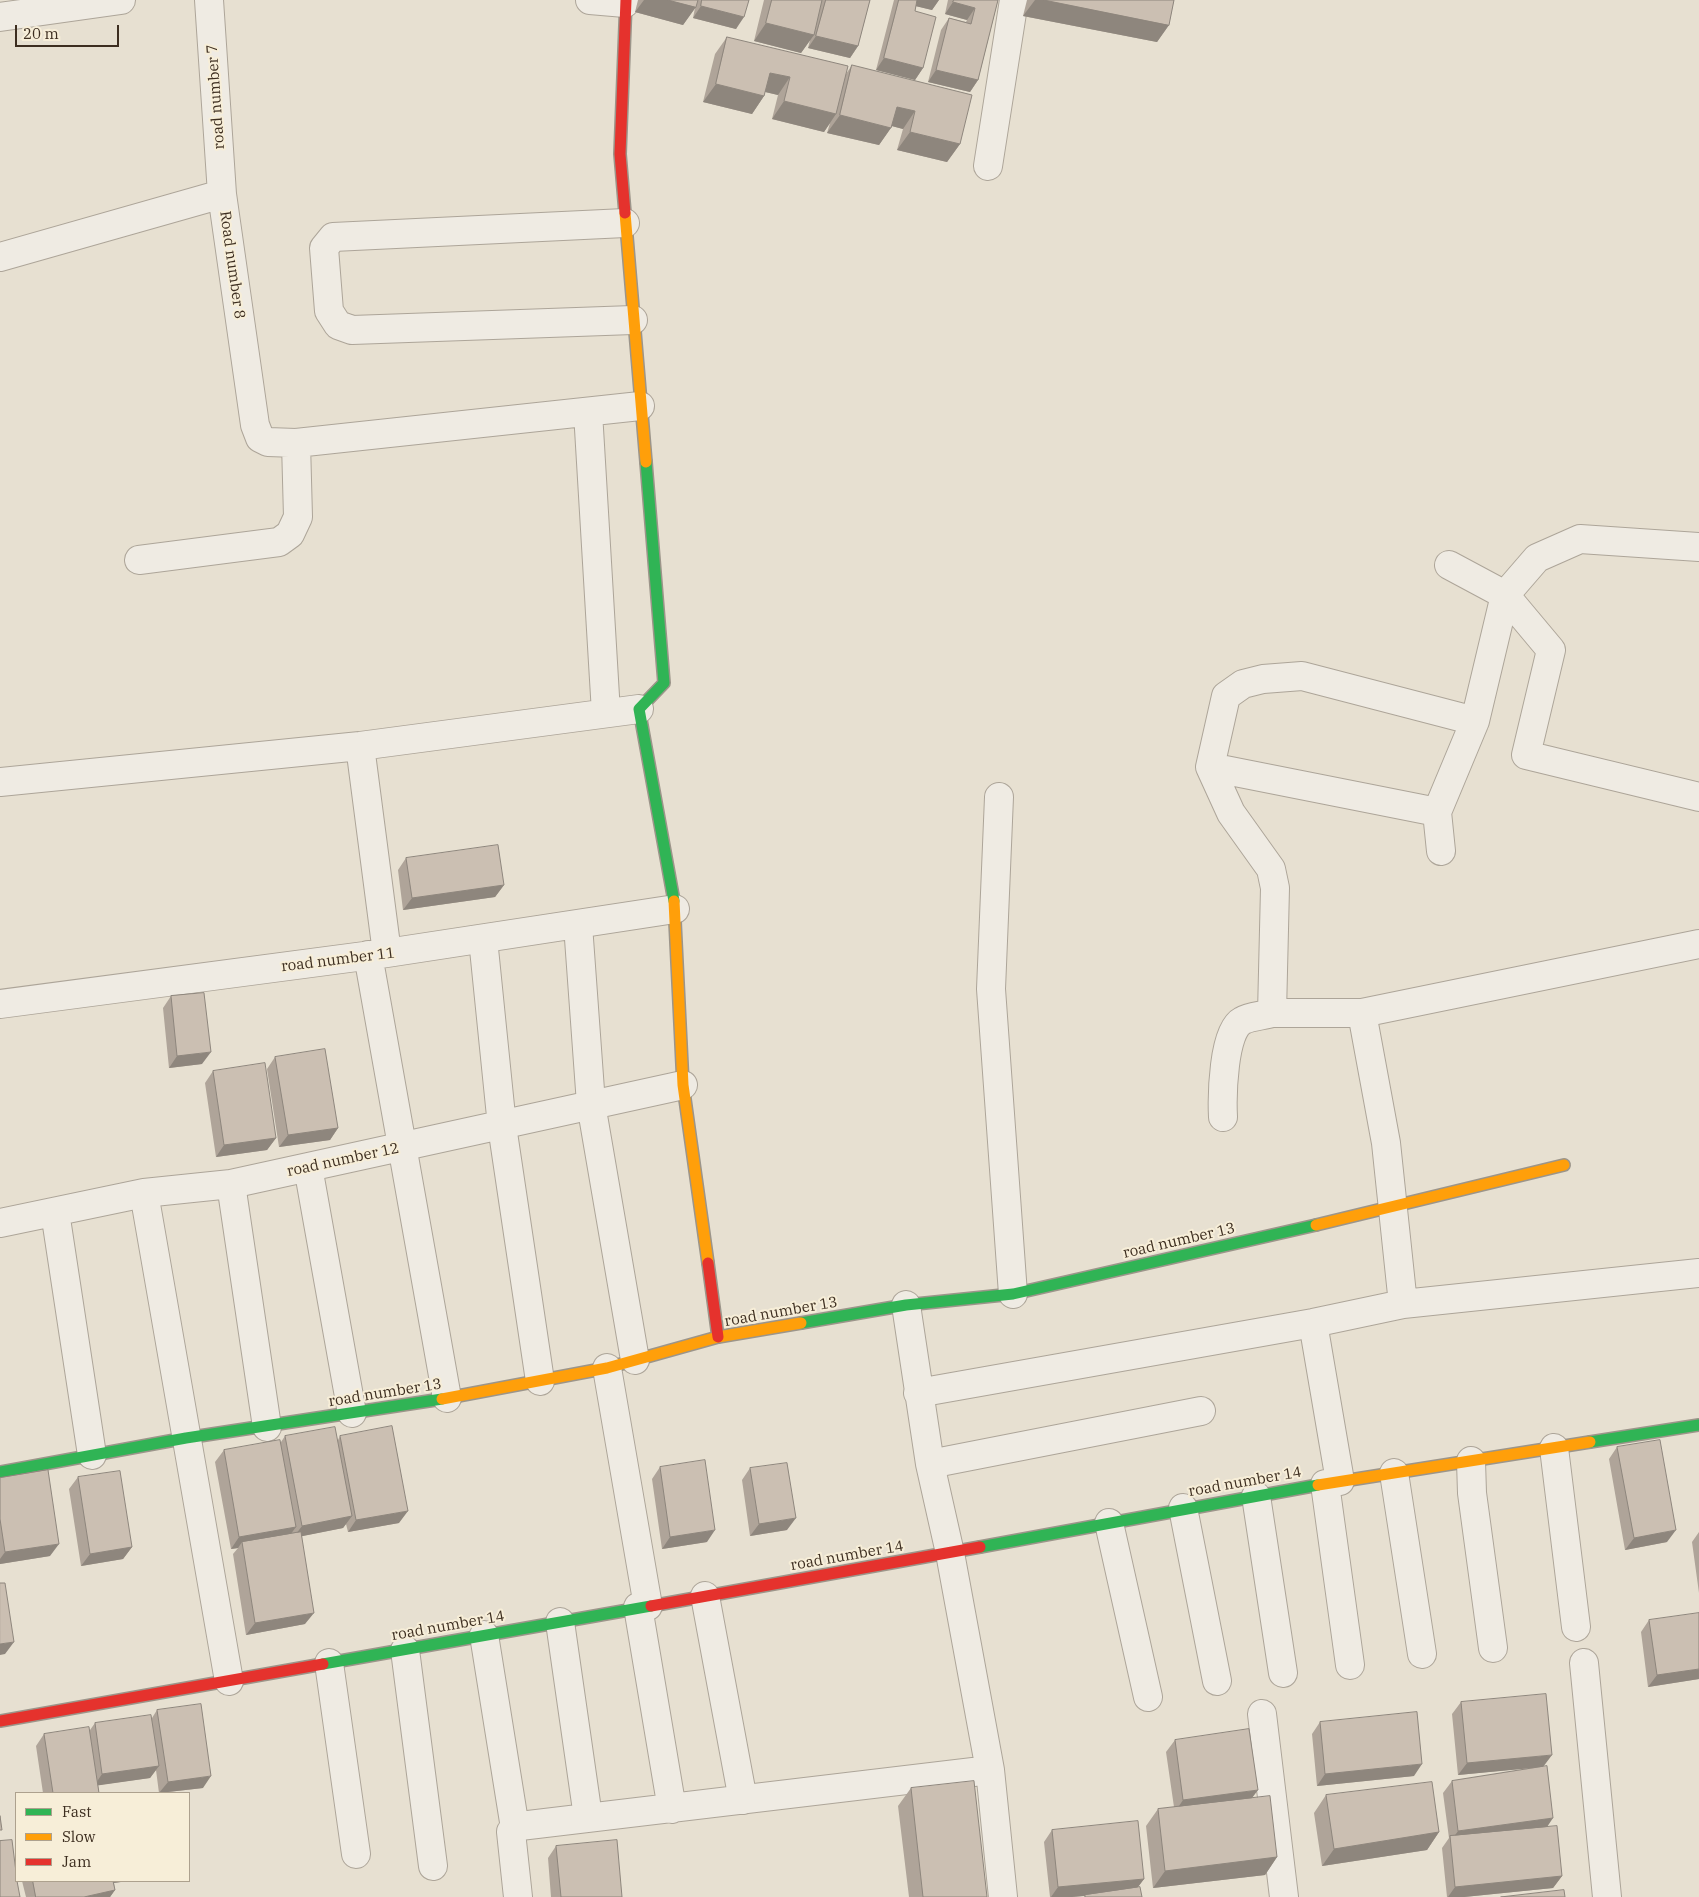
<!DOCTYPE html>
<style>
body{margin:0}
#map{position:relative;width:1699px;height:1897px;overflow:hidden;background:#e7e0d1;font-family:"IBM Plex Serif",serif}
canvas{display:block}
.legend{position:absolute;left:15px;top:1792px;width:175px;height:90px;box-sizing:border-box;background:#f7eed8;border:1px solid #ada18e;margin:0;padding:6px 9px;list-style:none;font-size:15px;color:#3d2e20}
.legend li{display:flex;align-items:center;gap:10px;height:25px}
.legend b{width:25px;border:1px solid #ada18e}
.scale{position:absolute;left:15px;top:25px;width:104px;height:22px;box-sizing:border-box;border:2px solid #3d2e20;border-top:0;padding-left:6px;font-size:15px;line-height:18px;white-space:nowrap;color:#3d2e20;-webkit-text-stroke:4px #f7eed8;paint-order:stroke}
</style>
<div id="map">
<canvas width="1699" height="1897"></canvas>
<ul class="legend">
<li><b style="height:6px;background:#30b455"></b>Fast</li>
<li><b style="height:6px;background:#ff9f0a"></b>Slow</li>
<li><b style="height:6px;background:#e5322d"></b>Jam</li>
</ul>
<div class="scale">20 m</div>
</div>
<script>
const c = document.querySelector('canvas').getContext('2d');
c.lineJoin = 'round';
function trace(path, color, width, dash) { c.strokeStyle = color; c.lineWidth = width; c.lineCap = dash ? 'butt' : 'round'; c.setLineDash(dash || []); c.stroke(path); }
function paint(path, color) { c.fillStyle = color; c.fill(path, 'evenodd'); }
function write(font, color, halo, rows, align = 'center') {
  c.font = font + ' "IBM Plex Serif",serif'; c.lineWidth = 4; c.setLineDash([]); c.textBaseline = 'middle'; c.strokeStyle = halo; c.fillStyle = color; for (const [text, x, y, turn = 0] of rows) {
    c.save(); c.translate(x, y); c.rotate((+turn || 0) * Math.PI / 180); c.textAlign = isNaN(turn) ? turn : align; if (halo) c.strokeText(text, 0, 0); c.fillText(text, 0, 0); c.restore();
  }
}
const street = new Path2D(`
 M209,0L222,194
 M590,0L625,3
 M0,17L121,0
 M988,166L1014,0
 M625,223L333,237L324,248L329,311L338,325L352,330L633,320
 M0,257L222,194L255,425L260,438L268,442L296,443
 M588,412L606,713
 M139,560L279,542L290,534L298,517L296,443L640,406
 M1449,565L1505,595L1551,650L1526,755L1699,797
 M360,746L387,953
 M1210,767L1437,812
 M0,782L360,746L639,709
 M999,797L991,989L1013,1294
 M1441,851L1437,812L1475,721L1505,595L1537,558L1580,539L1699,547
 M578,925L591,1104L635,1360
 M483,939L502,1126L540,1381
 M368,955L447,1398
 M0,1004L387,953L675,909
 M1272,1013H1362L1699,944
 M1362,1013L1386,1143L1403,1304
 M1223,1117C1222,1097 1223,1031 1242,1021C1250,1016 1263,1016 1272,1013L1275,888L1271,869L1231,813L1210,767L1226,696L1243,684L1263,679L1302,676L1475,721
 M308,1167L352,1413
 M231,1184L267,1427
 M144,1193L229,1681
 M55,1212L92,1455
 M0,1223L144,1193L231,1184L683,1085
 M906,1305L930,1464L950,1553L990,1770L1003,1897
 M1313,1323L1340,1481
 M607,1368L648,1606
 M918,1393L1313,1323L1403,1304L1699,1273
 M1554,1448L1576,1627
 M1471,1461L1472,1493L1493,1648
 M930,1464L1201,1411
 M1394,1473L1422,1654
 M1325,1484L1350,1665
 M1256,1496L1283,1673
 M1183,1508L1217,1681
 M1109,1523L1148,1697
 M705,1596L743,1800
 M638,1607L672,1809
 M560,1622L588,1817
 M484,1635L515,1828
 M405,1650L433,1866
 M329,1663L356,1854
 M1584,1663L1607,1897
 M1262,1714L1284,1897
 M518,1897L511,1832L520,1826L990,1770`);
const fast = new Path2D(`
 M646,462L664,683L639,709L674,901
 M801,1323L906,1305L1013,1294L1316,1225
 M1590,1442L1699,1425
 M0,1472L186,1438L442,1399
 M980,1547L1318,1485
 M323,1664L651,1606`);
const slow = new Path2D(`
 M625,213L646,462
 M674,901L683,1085L708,1263
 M1316,1225L1564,1165
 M442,1399L607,1368L718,1337L801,1323
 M1318,1485L1590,1442`);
const jam = new Path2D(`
 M625,213L620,154L626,0
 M708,1263L718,1337
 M651,1606L980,1547
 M0,1721L323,1664`);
const wall = new Path2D(`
 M638,0H749L736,29L693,18L695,8L683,25L635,12Z
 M764,0H870L858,46L850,58L808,48L810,40L801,53L754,41Z
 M894,0H939L932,10L916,6L915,11L923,68L915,80L876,70Z
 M948,0H998L978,80L970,92L928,82L941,30L949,18L966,22L967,20L945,14Z
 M1027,0H1174L1169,25L1157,42L1023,16Z
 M727,37L846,74L852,65L960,144L947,162L897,150L903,129L892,126L879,145L827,133L830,123L824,132L772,119L778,95L765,92L764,96L752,114L703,102L715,54Z
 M406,858L504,885L495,897L403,910L398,870Z
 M171,996L202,1064L169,1068L163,1008Z
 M275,1057L338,1128L330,1140L279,1147L267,1069Z
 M213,1071L276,1138L267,1150L216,1157L205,1083Z
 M285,1436L338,1440L340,1436L399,1523L348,1532L346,1524L343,1528L302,1536L305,1624L246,1635L233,1554L238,1548L231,1549L215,1462L224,1450L281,1442Z
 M1617,1447L1667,1542L1625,1550L1609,1459Z
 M660,1467L707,1542L662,1549L652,1479Z
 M750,1468L787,1530L750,1536L742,1480Z
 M78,1477L132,1547L123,1559L81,1566L69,1489Z
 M0,1478L50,1556L0,1564Z
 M1699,1532V1593L1692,1542Z
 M1649,1620L1699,1679L1648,1687L1641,1632Z
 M1461,1702L1543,1767L1547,1827L1562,1876L1553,1888L1464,1897H1447L1442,1848L1449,1838L1443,1793L1452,1781L1539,1767L1458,1775L1452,1714Z
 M157,1710L203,1788L159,1793L156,1770L150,1778L98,1785L99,1793H43L36,1746L44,1734L90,1730L95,1723L152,1718Z
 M1320,1722L1414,1776L1317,1786L1312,1734Z
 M1175,1740L1252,1798L1277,1857L1265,1875L1153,1888L1146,1826L1158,1809L1174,1807L1166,1752Z
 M911,1788L987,1897H909L898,1806Z
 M1326,1795L1439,1832L1427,1850L1322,1866L1314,1813Z
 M1052,1830L1144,1879L1137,1888L1142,1897H1084L1085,1896L1072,1897H1050L1044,1842Z
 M556,1846L622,1897H551L548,1858Z
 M22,1881H128L114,1883L115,1890L110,1897H26Z`);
const shadedWall = new Path2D(`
 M644,0H668L696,7L683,25L635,12Z
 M914,0H939L932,10L911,5Z
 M1035,0H1044L1169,25L1157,42L1023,16Z
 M953,2L975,8L967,20L945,14Z
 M701,6L744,17L736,29L693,18Z
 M766,23L814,35L801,53L754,41Z
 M816,36L858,46L850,58L808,48Z
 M884,58L923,68L915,80L876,70Z
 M936,70L978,80L970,92L928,82Z
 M770,73L790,77L778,95L757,90Z
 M716,84L764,96L752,114L703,102Z
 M784,101L836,114L824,132L772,119Z
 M897,107L915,111L903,129L884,124Z
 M840,115L891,128L879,145L827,133Z
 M910,132L960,144L947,162L897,150Z
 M504,885L495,897L403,910L412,898Z
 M211,1052L202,1064L169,1068L177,1056Z
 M338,1128L330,1140L279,1147L288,1135Z
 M276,1138L267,1150L216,1157L224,1145Z
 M408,1511L399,1523L348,1532L356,1520Z
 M352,1516L343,1528L293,1538L302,1526Z
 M796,1518L787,1530L750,1536L759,1524Z
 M296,1527L287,1539L242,1542L238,1548L231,1549L239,1537Z
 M715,1530L707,1542L662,1549L670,1537Z
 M1676,1530L1667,1542L1625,1550L1634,1538Z
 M59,1544L50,1556L0,1564V1559L5,1552Z
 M132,1547L123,1559L81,1566L90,1554Z
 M314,1613L305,1624L246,1635L255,1623Z
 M14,1642L5,1654L0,1655V1644Z
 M1699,1669V1679L1648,1687L1657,1675Z
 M1552,1755L1543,1767L1458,1775L1467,1763Z
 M1422,1764L1414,1776L1317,1786L1325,1774Z
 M159,1766L150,1778L94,1786L102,1774Z
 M211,1776L203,1788L159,1793L168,1782Z
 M1258,1790L1249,1802L1175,1812L1183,1800Z
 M1553,1818L1545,1830L1451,1841L1458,1831Z
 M1439,1832L1427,1850L1322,1866L1334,1849Z
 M1277,1857L1265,1875L1153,1888L1165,1871Z
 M1562,1876L1553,1888L1464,1897H1448L1455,1887Z
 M1144,1879L1135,1891L1072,1897H1051L1058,1887Z
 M114,1881H128L113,1883Z
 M115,1890L110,1897H84Z`);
const building = new Path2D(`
 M668,0H698L696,7Z
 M702,0H749L744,17L701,6Z
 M772,0H822L814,35L766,23Z
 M826,0H870L858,46L816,36Z
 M899,0H917L915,11L936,17L923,68L884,58Z
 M954,0H998L978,80L936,70L949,18L971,24L975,8L953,2Z
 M1044,0H1174L1169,25Z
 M727,37L848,66L836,114L784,101L790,77L770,73L764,96L716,84Z
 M852,65L972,95L960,144L910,132L915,111L897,107L891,128L840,115Z
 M498,845L504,885L412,898L406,858Z
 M204,993L211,1052L177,1056L171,996Z
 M325,1049L338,1128L288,1135L275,1057Z
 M265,1063L276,1138L224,1145L213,1071Z
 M392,1426L408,1511L356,1520L340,1436Z
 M335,1427L352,1516L302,1526L285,1436Z
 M280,1440L296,1527L239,1537L224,1450Z
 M1660,1440L1676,1530L1634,1538L1617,1447Z
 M705,1460L715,1530L670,1537L660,1467Z
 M787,1463L796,1518L759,1524L750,1468Z
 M48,1470L59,1544L5,1552L0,1519V1478Z
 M120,1471L132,1547L90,1554L78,1477Z
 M301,1532L314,1613L255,1623L242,1542Z
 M0,1583H5L14,1642L0,1644Z
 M1699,1613V1669L1657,1675L1649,1620Z
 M1546,1694L1552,1755L1467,1763L1461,1702Z
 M201,1704L211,1776L168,1782L157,1710Z
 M1417,1712L1422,1764L1325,1774L1320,1722Z
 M151,1715L159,1766L102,1774L95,1723Z
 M89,1727L99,1793H53L44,1734Z
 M1249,1729L1258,1790L1183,1800L1175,1740Z
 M1547,1766L1553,1818L1458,1831L1452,1781Z
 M974,1781L987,1897H923L911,1788Z
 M1432,1782L1439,1832L1334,1849L1326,1795Z
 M1270,1796L1277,1857L1165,1871L1158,1809Z
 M0,1816L2,1830H0Z
 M1138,1821L1144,1879L1058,1887L1052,1830Z
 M1557,1826L1562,1876L1455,1887L1450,1836Z
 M12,1840L16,1872V1881H17L20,1897H0V1841Z
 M617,1840L622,1897H561L556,1846Z
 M33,1881H113L115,1890L84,1897H36Z
 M1140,1887L1142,1897H1085V1895Z
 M1564,1890L1565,1897H1501Z`);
const streetNames = [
 ["road number 7",216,97,-94],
 ["Road number 8",232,265,82],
 ["road number 11",338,960,-7],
 ["road number 12",343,1160,-12],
 ["road number 13",1179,1241,-13],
 ["road number 13",781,1312,-10],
 ["road number 13",385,1393,-9],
 ["road number 14",1245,1482,-10],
 ["road number 14",847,1556,-10],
 ["road number 14",448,1626,-10]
];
trace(street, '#ada599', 30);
trace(fast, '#9c958a', 14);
trace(slow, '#9c958a', 14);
trace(jam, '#9c958a', 14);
trace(street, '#efebe3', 28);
trace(fast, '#30b455', 11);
trace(slow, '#ff9f0a', 11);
trace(jam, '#e5322d', 11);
paint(wall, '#afa499');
paint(shadedWall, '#8e867d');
paint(building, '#cbbfb2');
trace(building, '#8e867d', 1);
write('15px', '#3d2e20', '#f7eed8', streetNames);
</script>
